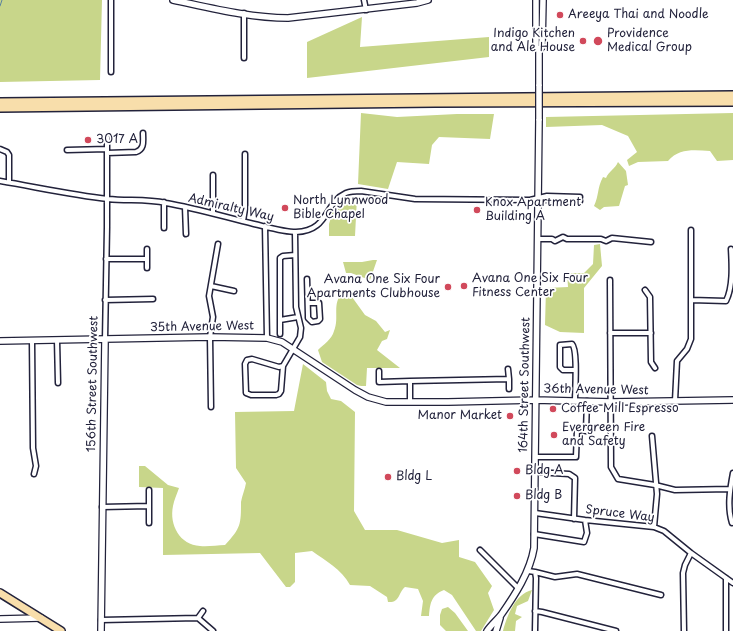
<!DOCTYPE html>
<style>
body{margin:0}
canvas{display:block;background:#fff}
</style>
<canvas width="733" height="631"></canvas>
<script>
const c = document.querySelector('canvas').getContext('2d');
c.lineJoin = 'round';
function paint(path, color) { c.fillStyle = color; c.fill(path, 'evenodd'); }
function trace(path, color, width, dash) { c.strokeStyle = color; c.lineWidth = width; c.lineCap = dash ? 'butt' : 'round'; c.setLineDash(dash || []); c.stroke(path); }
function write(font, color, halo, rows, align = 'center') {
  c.font = font + ' "Playpen Sans",sans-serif'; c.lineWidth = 3.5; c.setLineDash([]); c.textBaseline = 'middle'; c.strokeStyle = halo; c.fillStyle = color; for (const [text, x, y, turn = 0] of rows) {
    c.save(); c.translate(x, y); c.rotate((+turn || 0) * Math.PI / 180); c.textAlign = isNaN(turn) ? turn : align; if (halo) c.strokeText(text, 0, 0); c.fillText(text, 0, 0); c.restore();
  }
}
const green = new Path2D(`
 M0,0H102L100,80L0,82Z
 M362,17L360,47L489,37V57L307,78V42Z
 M361,113L397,117L457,114H494L490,139L439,137L432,145L429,164L397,162L388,189L358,184Z
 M733,113V160L717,161L710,151C694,150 679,148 668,161L638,162L629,166L627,160L637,152L628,136L602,125L546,127V117Z
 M618,162L626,171L628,185L625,186L619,206L604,207L600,210L594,206C599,196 597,188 603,177L606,178C609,171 615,169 618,162Z
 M357,198L355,236H329V224L333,211L343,201Z
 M600,244L602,266L584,288V333L560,332L545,325L546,288L568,287L567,273H584L593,264L594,245Z
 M373,260H377L370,280L351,273H346L343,262H362Z
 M343,292L352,297L365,315L376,321L385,332L390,330L387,339L382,341L377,350L400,368H367L366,386H361L357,385L322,362L318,350C323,345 332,339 334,331C340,317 331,304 343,292Z
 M303,364L326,382L327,391L331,399L341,401L355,412L354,511L365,530H397L442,543L459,540V557L475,562L492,586L488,593L494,610L481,631H476L452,595L444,590C431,595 430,604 429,616H421L423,601L418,589L405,587C398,593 400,603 388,602L387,597L370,586L350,585C341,569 326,561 312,551L295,553V582L290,587H286L260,553L163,555V488L139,487V466H145L168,485L179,488C177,494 174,500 173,506C169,525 180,545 200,546C208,547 217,545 225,545C241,528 241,524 241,502C242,496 245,489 246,483L236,468L235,412L294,411Z
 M532,590L528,601L517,606L515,614L522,617L516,621L515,631H503C507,616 515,594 532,590Z
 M448,607L455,613L468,631H446L440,625V615L442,609Z`);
const stream = new Path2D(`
 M0,6L2,0`);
const street = new Path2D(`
 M111,0V72
 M364,0L366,10
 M244,58V13
 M0,149L7,152L9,155V182
 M67,150L107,149
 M107,153L136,152C145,149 143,141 143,133
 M213,175V213
 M0,181C36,187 72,195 108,199C127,201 147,199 166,203C195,208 225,217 254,224C267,227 284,232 296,232C329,231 324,203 346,193C351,191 356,191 361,191L415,199L530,200L547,196L580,197
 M538,198L546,200L580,201
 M185,207L186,234
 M243,221L245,209V154
 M265,226L267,338
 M164,228V202
 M538,239H552L555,241L563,237L567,239H601L606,241L612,238L651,242
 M106,259H147
 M147,268V249
 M307,279L308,315V318L312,322L318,321L320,319L319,303H308
 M610,280L611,467L618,479L655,485L675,490L730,489
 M211,286L234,291
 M645,290L650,297L651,362L655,368
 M105,300L153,299
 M691,300L726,301C733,287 732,266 731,249
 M280,320L298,317
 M610,333H651
 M280,334V258L283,256L295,255
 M57,340L58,383
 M105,340L107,227V137
 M32,341L33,448L36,466L34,474
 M283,366L279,367L252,359L247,360L245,364L246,393L251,395H276L279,394L281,391L283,366L300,337L301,328L296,307L295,232
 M575,370H563L560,367V345L572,344C578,350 575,390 575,401
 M379,371V382L410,381
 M509,379V389
 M675,401L677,361L687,349L691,339V230
 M410,402V381L509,379L508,369
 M211,407L210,337L213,317L209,296L218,244
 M652,436L657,494L654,527
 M535,457H576L577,430L586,431L587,401
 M535,472L569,474L575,478L574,519
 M102,507L149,506
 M535,513L585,520L654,527L664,531L691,553L733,583
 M149,523V490
 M732,523C727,507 730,489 733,473
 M534,534L584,542L587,533L585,520
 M480,550L518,588
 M528,571L535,572L536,578L535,631
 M535,572L555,577L577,574L661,595
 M535,611L542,612L616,631
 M198,618L213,631
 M101,620L198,618L203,611
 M684,631L683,573L685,565L691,553
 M726,631V578`);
const secondary = new Path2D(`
 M173,0C211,8 250,18 288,18L417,3L428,0
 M536,0V48L539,50V86
 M539,50L542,47L543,0
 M0,341L210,337L267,338L282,342L355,390L368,397L386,402H448L535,400L611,402L733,400
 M0,619L41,618
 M101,631L105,340
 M487,631C491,625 497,620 501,615C515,595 530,572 534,548L539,119
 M496,631L500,618`);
const highway = new Path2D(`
 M0,102L733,95
 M0,108L435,103L733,102
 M0,593L61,631`);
const secondaryBridge = new Path2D(`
 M539,119V86`);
const markers = [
 [560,15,4,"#d1495b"],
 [583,41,4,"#d1495b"],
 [598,41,5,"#d1495b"],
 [88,140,4,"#d1495b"],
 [285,208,4,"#d1495b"],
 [477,210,4,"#d1495b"],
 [464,286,4,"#d1495b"],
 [448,287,4,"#d1495b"],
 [553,409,4,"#d1495b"],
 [510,416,4,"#d1495b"],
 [554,435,4,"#d1495b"],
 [517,471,4,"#d1495b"],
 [388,477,4,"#d1495b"],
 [517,496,4,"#d1495b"]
];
const poiNames = [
 ["Areeya Thai and Noodle",568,15],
 ["Indigo Kitchen",575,34,"right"],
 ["and Ale House",575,48,"right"],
 ["Providence",607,34],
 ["Medical Group",607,48],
 ["3017 A",96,140],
 ["North Lynnwood",293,201],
 ["Bible Chapel",293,215],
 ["Knox Apartment",485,203],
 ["Building A",485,217],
 ["Avana One Six Four",472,279],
 ["Fitness Center",472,293],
 ["Avana One Six Four",440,280,"right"],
 ["Apartments Clubhouse",440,294,"right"],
 ["Coffee Mill Espresso",561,409],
 ["Manor Market",502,416,"right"],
 ["Evergreen Fire",562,428],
 ["and Safety",562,442],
 ["Bldg A",525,471],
 ["Bldg L",396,477],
 ["Bldg B",525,496]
];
const streetNames = [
 ["Admiralty Way",231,208,13],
 ["35th Avenue West",202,327,-1],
 ["156th Street Southwest",93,384,-89],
 ["164th Street Southwest",525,385,-89],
 ["36th Avenue West",596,390,1],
 ["Spruce Way",620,514,7]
];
paint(green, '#c8d68a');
trace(stream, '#5c839f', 1);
trace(street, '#22223b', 7);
trace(secondary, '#22223b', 8);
trace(highway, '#22223b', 10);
trace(street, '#fff', 4);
trace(secondary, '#fff', 5.5);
trace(highway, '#f8deab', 7);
trace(secondaryBridge, '#22223b', 8, []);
trace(secondaryBridge, '#fff', 5.5);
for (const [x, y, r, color] of markers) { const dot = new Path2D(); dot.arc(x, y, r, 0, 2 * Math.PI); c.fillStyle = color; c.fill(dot); trace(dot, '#fff', 1.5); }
write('12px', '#22223b', '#fff', poiNames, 'left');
write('12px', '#22223b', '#fff', streetNames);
</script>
